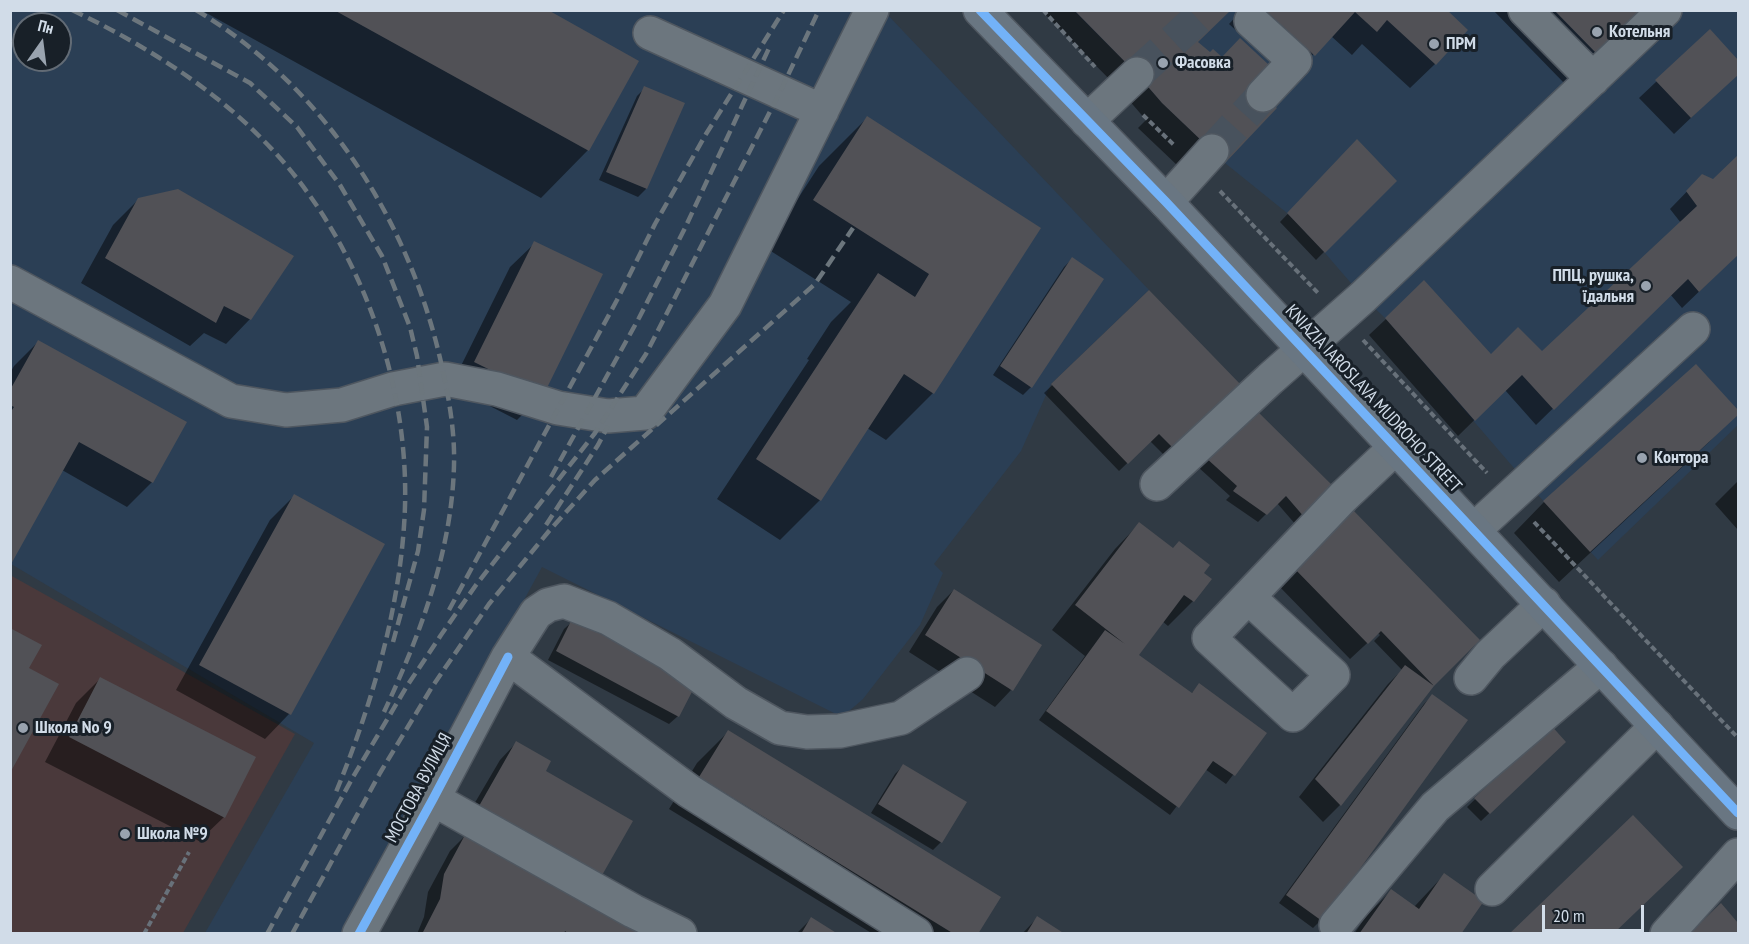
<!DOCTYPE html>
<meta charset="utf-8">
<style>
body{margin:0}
#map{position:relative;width:1749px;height:944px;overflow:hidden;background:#303a44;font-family:"PT Sans Narrow",sans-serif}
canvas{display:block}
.frame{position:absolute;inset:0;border:12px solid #d1dce8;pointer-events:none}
.north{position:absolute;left:12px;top:12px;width:60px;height:60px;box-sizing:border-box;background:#182028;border:2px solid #626b75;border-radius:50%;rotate:14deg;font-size:16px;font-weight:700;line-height:24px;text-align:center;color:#d1dce8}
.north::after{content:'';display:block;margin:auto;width:21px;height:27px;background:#99a3af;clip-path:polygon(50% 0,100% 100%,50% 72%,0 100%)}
.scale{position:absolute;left:1542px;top:905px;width:102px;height:27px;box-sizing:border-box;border:3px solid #d1dce8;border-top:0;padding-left:8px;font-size:18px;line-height:21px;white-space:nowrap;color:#d1dce8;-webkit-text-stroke:4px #182028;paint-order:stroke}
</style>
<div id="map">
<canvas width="1749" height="944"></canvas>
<div class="frame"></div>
<div class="north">Пн</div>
<div class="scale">20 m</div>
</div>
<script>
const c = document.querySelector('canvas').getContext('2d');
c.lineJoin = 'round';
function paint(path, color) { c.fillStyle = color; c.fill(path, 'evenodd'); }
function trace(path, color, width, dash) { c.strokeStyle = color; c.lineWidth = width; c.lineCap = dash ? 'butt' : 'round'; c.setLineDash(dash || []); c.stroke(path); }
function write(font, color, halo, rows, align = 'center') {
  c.font = font + ' "PT Sans Narrow",sans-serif'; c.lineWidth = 6; c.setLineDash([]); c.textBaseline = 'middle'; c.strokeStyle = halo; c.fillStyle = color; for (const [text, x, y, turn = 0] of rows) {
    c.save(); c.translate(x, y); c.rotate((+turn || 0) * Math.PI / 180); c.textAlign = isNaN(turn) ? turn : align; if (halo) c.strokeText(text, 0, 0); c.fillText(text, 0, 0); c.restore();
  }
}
const built = new Path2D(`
 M11,11H884L1149,290L1051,384L1021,451L934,564L943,573L920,625L863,699L842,717L542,567L342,933H205L314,743L11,564ZM24,24H60V60H24Z
 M1074,11H1738V425L1598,560L1526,482L1385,318L1363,297L1325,253L1287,213L1225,163L1162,103L1137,74Z`);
const education = new Path2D(`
 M10,575L295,734L183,933H11Z`);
const shadow = new Path2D(`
 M201,10H545L588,150L541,198Z
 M1041,10H1229L1196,43L1210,54L1199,186L1138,128L1146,120L1121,91Z
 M1242,10H1445L1435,64L1410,88L1362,44L1352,55L1331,36L1289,79L1229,24Z
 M1493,10H1640L1565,84Z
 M1710,31L1738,62V73L1674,134L1639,98Z
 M645,88L683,104L646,189L638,197L599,180L637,96Z
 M867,118L1039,229L933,393L886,440L867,428L820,500L780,540L717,499L809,360L807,359L831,322L851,302L766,248L819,166Z
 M1357,141L1394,181L1316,260L1280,222Z
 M1738,157V254L1682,308L1670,294L1536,425L1505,390L1458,436L1369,335L1386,319L1491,357L1542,353L1681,223L1670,209L1703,175L1713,181Z
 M138,200L250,319L226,344L204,333L190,346L81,283L113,225Z
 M535,243L542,395L517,420L451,386L510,267Z
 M1072,259L1031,387L1023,395L993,375L1064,267Z
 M1149,293L1241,387L1168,459L1150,441L1119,471L1044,393Z
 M38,342L152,482L127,507L62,470L10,563V373L14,366Z
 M1696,366L1738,412L1708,443L1559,582L1514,533L1544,502Z
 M1253,409L1333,488L1296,525L1277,503L1258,522L1226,500L1230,496L1198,467Z
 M1738,481V530L1715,504Z
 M294,496L383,544L289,714L265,739L176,690L270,520Z
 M1351,510L1478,640L1432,686L1340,805L1323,822L1299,797L1388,684L1402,670L1374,641L1380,635L1378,633L1350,659L1276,583Z
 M1139,524L1210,579L1193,601L1168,626L1162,621L1136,655L1191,694L1199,685L1265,733L1226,784L1205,769L1170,815L1039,720L1085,656L1052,630L1115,549Z
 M954,590L1011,690L995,707L909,652L937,607Z
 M573,621L678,716L669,724L548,660L564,629Z
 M100,679L224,817L199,841L45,762L76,703Z
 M1432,696L1321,920L1313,928L1279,903L1424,704Z
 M728,732L977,934H873L669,809L697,763Z
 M1564,742L1481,821L1467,807L1492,783L1490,781L1498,773Z
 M516,743L544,771L600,876L652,934H417L424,917L428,892L450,851L467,834L463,823L500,760Z
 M903,766L941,842L933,850L871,813L895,774Z
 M1444,875L1459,934H1354L1367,915L1391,891L1414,907Z
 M1037,918L1062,934H1022Z
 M811,919L835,934H796Z`);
const building = new Path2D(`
 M334,10H548L639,61L589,151Z
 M1074,10H1231L1198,42L1210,52L1213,49L1222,57L1240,38L1269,65L1251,84L1277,108L1225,163L1162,103L1137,74Z
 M1265,10H1447L1468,30L1436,65L1387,20L1377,32L1355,12L1315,56Z
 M1554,10H1641L1597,54Z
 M1710,29L1738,60V75L1691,118L1655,80Z
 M644,86L685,103L647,189L606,172Z
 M867,116L1041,228L934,394L904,374L821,501L756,459L878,273L915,297L929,274L813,200Z
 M1357,139L1397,181L1325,253L1287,213Z
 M1738,155V255L1699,292L1688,279L1554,410L1522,375L1475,421L1385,318L1424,280L1491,354L1518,327L1542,351L1697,206L1686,191L1702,174L1713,179Z
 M178,189L294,256L251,320L224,306L216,323L105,258L138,198Z
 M534,241L603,274L543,396L474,362Z
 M1072,257L1104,279L1032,388L1000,366Z
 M1149,290L1243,387L1177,452L1159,434L1128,464L1051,384Z
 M38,340L187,422L153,483L79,442L10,566V413L14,407L10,405V390Z
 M1696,364L1738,410V415L1590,552L1543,501Z
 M1253,407L1335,488L1305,518L1286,496L1267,515L1233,491L1237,486L1205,457Z
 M294,494L385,544L291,715L199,665Z
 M1351,508L1480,640L1434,686L1381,631L1368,644L1292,566Z
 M1139,522L1173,548L1179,541L1210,565L1204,573L1212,579L1194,602L1184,595L1139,655L1192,693L1199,683L1267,733L1235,776L1213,761L1179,808L1046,711L1105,630L1125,644L1075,605Z
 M954,589L1042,645L1013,691L925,635Z
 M572,619L696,684L679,717L556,651Z
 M10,628L42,645L29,668L59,684L10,773Z
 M1405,665L1434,686L1341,806L1315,779Z
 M100,677L256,757L225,818L69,737Z
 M1432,694L1468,720L1322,921L1286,895Z
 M1549,723L1566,742L1490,814L1474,798L1499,775L1497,772Z
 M728,730L1001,897L978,934H954L699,777Z
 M516,741L551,761L546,771L633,821L601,877L479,806Z
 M903,764L967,802L942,843L878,804Z
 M1633,815L1683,867L1613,934H1509Z
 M466,833L655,934H569L565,931L564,934H422L440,899L444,874Z
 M1444,873L1484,901L1461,934H1359L1391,889L1419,909Z
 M1721,903L1738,923V934H1689Z
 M1037,916L1065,934H1026Z
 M811,917L838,934H801Z`);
const minorTunnel = new Path2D(`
 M1137,74L1207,10
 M1212,151L1263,95`);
const path = new Path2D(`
 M1043,10L1095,67
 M1143,115L1174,145
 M1220,191L1319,294
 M1363,340L1487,473
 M1534,522L1738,738
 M144,934L189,852`);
const minor = new Path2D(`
 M1525,10L1593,79
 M1251,21L1295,61L1263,95
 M650,33L822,111
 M1087,121L1137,74
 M1166,202L1212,151
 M10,282L231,401L286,410L342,405L393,389L445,379L497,389L558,408L608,416L645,413L725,305L872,10
 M1157,484L1270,379L1363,297L1665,10
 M1474,530L1693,329
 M1248,597L1333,675L1293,715L1209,638L1343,497L1396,447
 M508,657L689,791L916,934
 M1471,678L1490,655L1544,604
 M433,799L633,911L680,934
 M1492,889L1657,726
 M1336,925L1435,807L1601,666
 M359,934L433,799L508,657L536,613L548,605L564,601L608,618L670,654L736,703L780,728L807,732L840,731L901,718L967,674
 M1667,934L1738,855`);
const major = new Path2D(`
 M980,10L1166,202L1738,813`);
const rail = new Path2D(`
 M72,10C141,43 211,86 264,141C360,238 414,389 404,526C398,615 370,710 336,792
 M117,10L250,83L297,127L340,185L382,256L410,327L417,356L427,427L424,510L418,551L393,642
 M196,10C322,85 407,217 440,358C448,393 455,429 454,465C452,551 420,635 384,712
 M551,477L639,318L685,228L770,46
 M546,525L598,445L608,426
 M449,610L617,300L655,224L706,134L784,10
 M267,934L353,777L407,686L441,635L476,585L595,433L646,354L780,92L819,10
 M292,934L380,773L432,687L489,604L549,531L595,480L815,284L853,228`);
const cycleway = new Path2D(`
 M980,10L1166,202L1738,813
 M359,934L433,799L508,657`);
const markers = [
 [1597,32,6,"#99a3af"],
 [1434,44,6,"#99a3af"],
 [1163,63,6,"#99a3af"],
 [1646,286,6,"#99a3af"],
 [1642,458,6,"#99a3af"],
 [23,728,6,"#99a3af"],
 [125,834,6,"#99a3af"]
];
const poiNames = [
 ["Котельня",1609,32],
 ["ПРМ",1446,44],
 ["Фасовка",1175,63],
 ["ППЦ, рушка,",1634,276,"right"],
 ["їдальня",1634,297,"right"],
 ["Контора",1654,458],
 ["Школа No 9",35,728],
 ["Школа №9",137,834]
];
const streetNames = [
 ["KNIAZIA IAROSLAVA MUDROHO STREET",1373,399,47],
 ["МОСТОВА ВУЛИЦЯ",419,788,-62]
];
paint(built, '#2b3f55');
paint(education, '#4a393b');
paint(shadow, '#0007');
paint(building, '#515156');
trace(minorTunnel, '#48525d', 33, [33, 16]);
trace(minor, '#4f5760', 36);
trace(major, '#4f5760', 36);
trace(path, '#68717a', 4, [6, 3]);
trace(minor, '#6c767e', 33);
trace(major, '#697682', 33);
trace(rail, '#6c767d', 4.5, [12, 6]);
trace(cycleway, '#73b2f8', 9);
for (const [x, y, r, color] of markers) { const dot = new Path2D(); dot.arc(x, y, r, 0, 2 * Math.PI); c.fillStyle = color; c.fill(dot); trace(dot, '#182028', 2); }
write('bold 18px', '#d1dce8', '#182028', poiNames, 'left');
write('18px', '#d1dce8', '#182028', streetNames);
</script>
